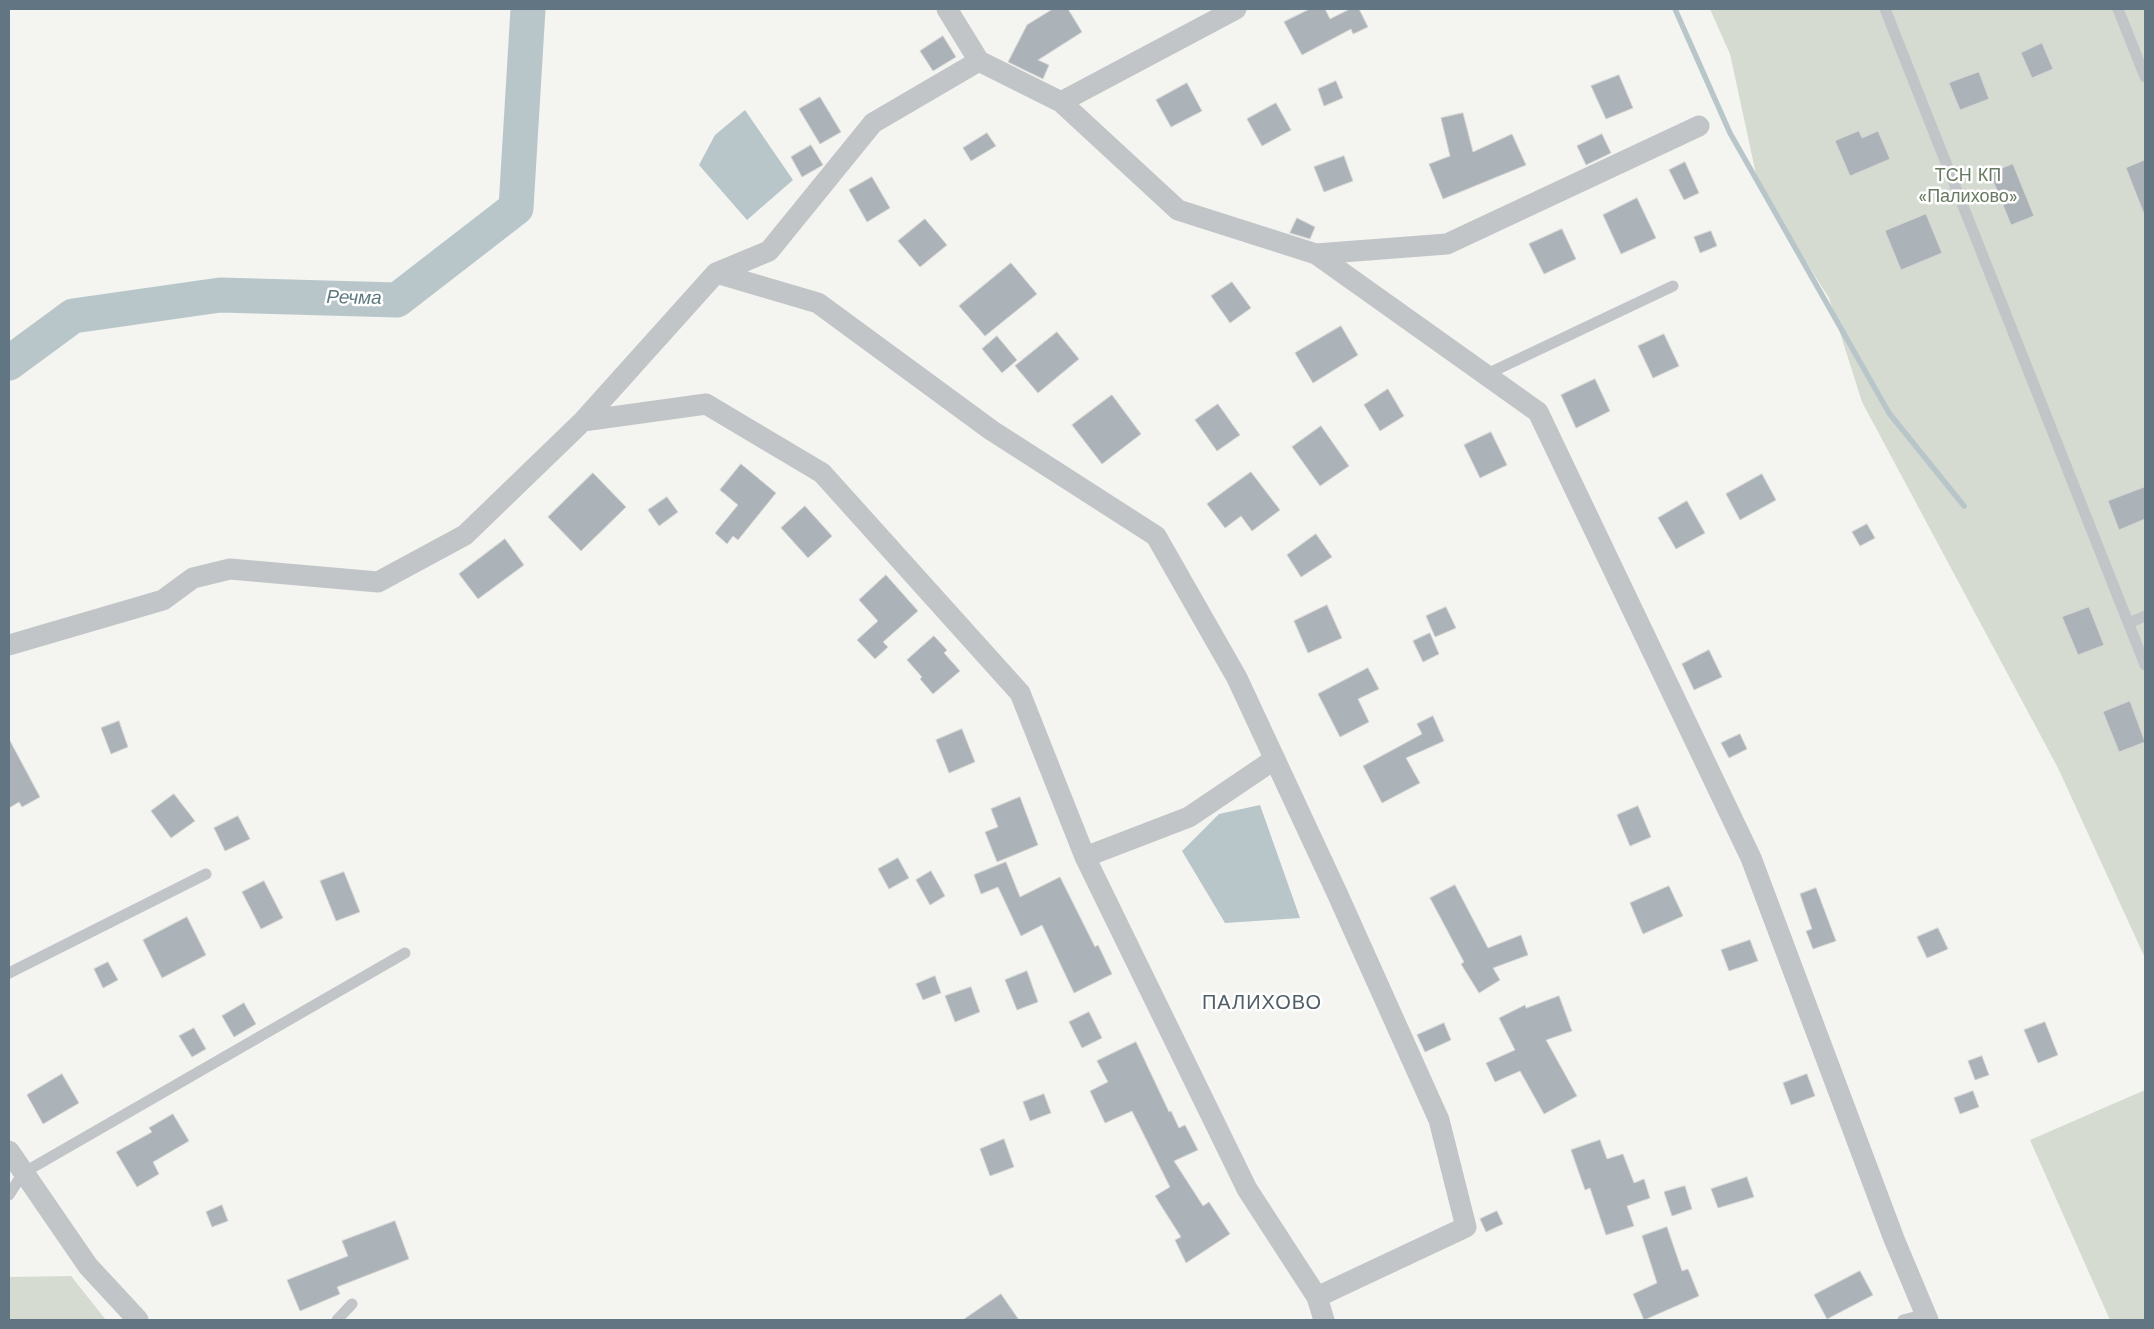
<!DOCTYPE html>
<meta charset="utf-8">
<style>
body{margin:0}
#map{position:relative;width:2154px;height:1329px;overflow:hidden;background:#f4f4f0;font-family:"Work Sans",sans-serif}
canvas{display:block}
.frame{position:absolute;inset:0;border:10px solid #627583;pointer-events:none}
</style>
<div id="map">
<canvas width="2154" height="1329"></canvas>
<div class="frame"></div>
</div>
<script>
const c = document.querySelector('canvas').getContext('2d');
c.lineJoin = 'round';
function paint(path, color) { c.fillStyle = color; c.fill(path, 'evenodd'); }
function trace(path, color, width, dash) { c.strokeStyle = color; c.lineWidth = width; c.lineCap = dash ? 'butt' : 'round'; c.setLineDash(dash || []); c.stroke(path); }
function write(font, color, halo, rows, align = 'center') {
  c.font = font + ' "Work Sans",sans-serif'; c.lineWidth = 5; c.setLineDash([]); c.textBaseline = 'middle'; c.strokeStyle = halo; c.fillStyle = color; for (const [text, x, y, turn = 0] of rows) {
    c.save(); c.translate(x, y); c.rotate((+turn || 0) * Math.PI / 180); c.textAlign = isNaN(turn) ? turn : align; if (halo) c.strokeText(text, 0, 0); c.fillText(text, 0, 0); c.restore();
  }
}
const green = new Path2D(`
 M1710,9H2145V958L2058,768L1862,402L1829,298L1759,188L1730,54Z
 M2145,1090V1320H2110L2030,1140Z
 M71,1276L106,1320H9V1277Z`);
const water = new Path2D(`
 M745,110L793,180L747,220L699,165L715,135Z
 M1260,805L1300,918L1225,923L1182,851L1219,814Z`);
const stream = new Path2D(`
 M1675,9L1730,133L1889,413L1964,506`);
const river = new Path2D(`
 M9,363L73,316L220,295L397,300L516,208L528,9`);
const building = new Path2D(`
 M1053,9H1068L1082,32L1038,60L1049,65L1043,79L1008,62L1027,25Z
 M1310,9H1325L1330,19L1350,9H1359L1368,27L1353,34L1351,29L1302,55L1284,22Z
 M943,36L956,57L933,71L920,51Z
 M2042,43L2053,69L2032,78L2021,53Z
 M1979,72L1989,99L1960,110L1949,83Z
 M1619,75L1633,108L1606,119L1591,86Z
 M1336,81L1343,98L1324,106L1318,89Z
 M1187,83L1202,111L1171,127L1156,100Z
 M820,97L841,132L820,144L799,109Z
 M1276,103L1291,130L1262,146L1247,119Z
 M1463,113L1473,152L1512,134L1526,165L1443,199L1429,164L1450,156L1441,118Z
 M1859,131L1862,138L1878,131L1890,159L1850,176L1835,141Z
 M987,133L996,146L971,161L963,148Z
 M1602,134L1611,153L1586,165L1577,146Z
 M811,145L823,165L802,177L791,157Z
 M1344,156L1353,181L1324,192L1314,167Z
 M2145,160V213L2144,214L2126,168Z
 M1685,162L1699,193L1684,200L1669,170Z
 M2013,164L2034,216L2011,225L1990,173Z
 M872,177L890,208L867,222L849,190Z
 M1637,198L1656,238L1621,254L1603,215Z
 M1926,214L1942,253L1901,270L1885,231Z
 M1297,218L1315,227L1310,239L1290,233Z
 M925,219L947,245L920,267L898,241Z
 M1562,229L1576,259L1544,274L1529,244Z
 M1711,231L1717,246L1700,253L1694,237Z
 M1011,263L1037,294L985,336L959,306Z
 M1232,282L1251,308L1230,323L1211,296Z
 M1341,326L1358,355L1313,383L1295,353Z
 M1057,332L1079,359L1038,393L1015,366Z
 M1664,334L1679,366L1653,378L1638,346Z
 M997,336L1017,360L1002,373L982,349Z
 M1595,379L1610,411L1576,428L1561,395Z
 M1388,389L1404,416L1380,431L1364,405Z
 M1112,395L1141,434L1102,464L1072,425Z
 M1218,404L1240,435L1217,451L1195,420Z
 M1321,426L1349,466L1320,486L1292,447Z
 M1491,432L1507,465L1480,478L1464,445Z
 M741,464L776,493L738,540L733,536L727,544L715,533L738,505L720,490Z
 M1251,472L1280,510L1252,531L1241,516L1225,528L1207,504Z
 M593,473L626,507L581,551L548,517Z
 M1762,474L1776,500L1740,520L1726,494Z
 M2145,487V519L2119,530L2108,501Z
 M667,497L678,512L659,526L648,510Z
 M1687,501L1705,533L1676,549L1658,518Z
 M805,506L832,536L808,558L781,528Z
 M1867,524L1875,538L1860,546L1852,532Z
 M1316,534L1332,557L1301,577L1287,555Z
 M505,539L524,565L478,599L459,574Z
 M886,575L918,611L883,642L888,647L875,659L857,640L878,621L859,600Z
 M1327,605L1342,638L1308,653L1294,621Z
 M1446,607L1456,628L1435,637L1426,616Z
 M2089,607L2104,645L2078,655L2062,617Z
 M1430,633L1439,654L1423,662L1413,641Z
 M934,636L947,650L944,653L960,671L933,694L920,679L922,677L907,660Z
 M1709,650L1722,677L1694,690L1682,664Z
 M1368,668L1379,689L1358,699L1369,722L1340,737L1318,694Z
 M2130,701L2145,742L2119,752L2103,712Z
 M1433,716L1444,741L1406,758L1420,783L1382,803L1363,766L1422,734L1417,724Z
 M119,721L128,747L111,754L101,728Z
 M962,729L975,762L949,773L936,740Z
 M1740,734L1747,749L1729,758L1721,743Z
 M9,739L40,797L22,807L19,802L9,808Z
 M174,794L195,821L171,838L151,811Z
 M1020,797L1038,845L997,862L985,832L998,827L991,809Z
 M1638,806L1651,837L1630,846L1617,815Z
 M238,816L250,839L225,851L214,828Z
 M898,858L909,878L889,889L878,869Z
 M1006,862L1020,897L1060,877L1095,947L1098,945L1112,974L1074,993L1042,925L1021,936L998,887L981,894L974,875Z
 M931,871L945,896L930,905L916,880Z
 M344,872L360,912L336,921L320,881Z
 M264,881L283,918L261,929L242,892Z
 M1455,885L1488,948L1521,935L1528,955L1493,968L1500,980L1479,993L1461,964L1464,962L1430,898Z
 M1669,886L1683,916L1643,934L1630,903Z
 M1816,888L1836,941L1813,949L1806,931L1812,929L1800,894Z
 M187,917L206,955L162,978L143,940Z
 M1938,928L1948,949L1927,958L1917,937Z
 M1750,940L1758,961L1729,971L1721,950Z
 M108,962L118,980L103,988L94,969Z
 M1027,971L1038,1002L1017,1010L1005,980Z
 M935,976L941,993L923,1000L916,984Z
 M971,987L980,1012L955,1022L945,996Z
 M1559,996L1572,1031L1546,1040L1577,1096L1544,1114L1520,1071L1495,1082L1486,1063L1515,1050L1499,1018L1525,1005L1526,1008Z
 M244,1003L256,1024L234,1037L222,1016Z
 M1089,1012L1102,1038L1082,1048L1069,1022Z
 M2045,1022L2058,1055L2038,1063L2024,1030Z
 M1444,1023L1451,1040L1425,1052L1417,1035Z
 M194,1028L206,1049L192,1057L179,1036Z
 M1136,1042L1169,1112L1171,1111L1179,1128L1185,1125L1198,1150L1174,1161L1203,1206L1209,1202L1230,1234L1186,1263L1175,1240L1181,1237L1155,1196L1170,1187L1132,1111L1105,1123L1090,1091L1108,1082L1097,1061Z
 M1982,1056L1989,1075L1975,1080L1968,1061Z
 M62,1074L79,1103L43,1124L27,1095Z
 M1807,1074L1815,1096L1791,1105L1783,1083Z
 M1973,1091L1979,1107L1960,1114L1954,1098Z
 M1044,1094L1051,1113L1030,1121L1023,1102Z
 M173,1114L189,1141L153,1162L159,1174L137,1187L116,1152L152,1132L149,1128Z
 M1004,1139L1014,1167L990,1176L980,1149Z
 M1600,1140L1607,1159L1623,1154L1634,1183L1644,1179L1650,1198L1627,1206L1634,1226L1606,1235L1590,1188L1585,1190L1571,1150Z
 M1747,1177L1754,1197L1718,1208L1711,1189Z
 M1685,1186L1692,1209L1672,1216L1664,1192Z
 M222,1205L228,1221L212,1227L206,1212Z
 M1497,1211L1503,1224L1486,1232L1480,1219Z
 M395,1221L409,1259L337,1287L340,1294L300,1311L287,1280L348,1256L342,1241Z
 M1667,1227L1682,1271L1688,1269L1699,1296L1644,1320L1633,1294L1657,1283L1642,1236Z
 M1860,1271L1873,1295L1827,1319L1814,1295Z
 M1001,1294L1019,1320H963Z`);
const service = new Path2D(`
 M1885,9L2145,665
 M2118,9L2145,77
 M1485,375L1673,286
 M2129,623L2145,616
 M9,973L206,874
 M9,1195L23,1173L405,953
 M337,1320L352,1304
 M1903,1320L1926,1314`);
const minor = new Path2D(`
 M947,9L979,61L1061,102L1178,210L1316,254L1538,412L1751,858L1894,1239L1928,1320
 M1061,102L1236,9
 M1316,254L1447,244L1699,126
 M716,273L818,303L991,430L1156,536L1237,678L1337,893L1439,1120L1466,1227L1317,1297
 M583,421L706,404L822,473L1020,693L1085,857L1247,1189L1317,1297L1324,1320
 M9,645L163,600L193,578L230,569L378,582L465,535L583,421L716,273L769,251L873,123L979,61
 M1085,857L1189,817L1275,759
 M9,1151L88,1266L138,1320`);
const parkNames = [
 ["ТСН КП",1968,176],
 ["«Палихово»",1968,197]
];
const waterNames = [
 ["Речма",354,298,1]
];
const quarterNames = [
 ["ПАЛИХОВО",1262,1003]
];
paint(green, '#d5dbd1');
paint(water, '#b8c6ca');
trace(stream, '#b8c6ca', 5.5);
trace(river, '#b8c6ca', 35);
paint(building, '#abb2b8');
trace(building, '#d5d5d3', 1);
trace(service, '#c1c5c8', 11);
trace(minor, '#c1c5c8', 21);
write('18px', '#677961', '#fff', parkNames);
write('italic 19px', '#5d7880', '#fff', waterNames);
c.letterSpacing = '1px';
write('20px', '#505e67', '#fff', quarterNames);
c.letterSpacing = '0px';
</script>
